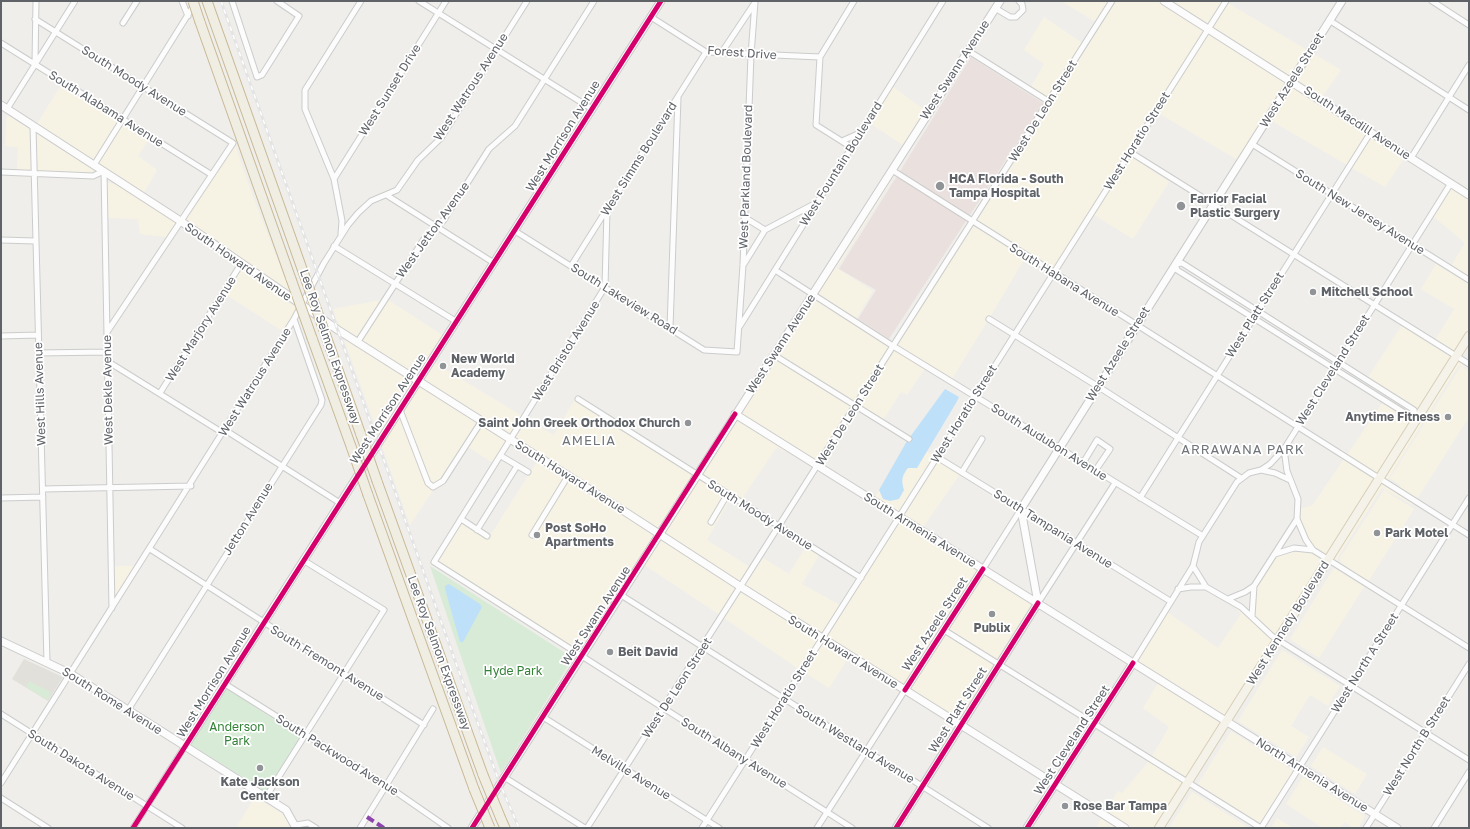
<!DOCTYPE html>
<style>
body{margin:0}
#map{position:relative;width:1470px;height:829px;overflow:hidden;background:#efeeea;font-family:"Golos Text",sans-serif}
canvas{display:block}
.frame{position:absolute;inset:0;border:2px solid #5f6368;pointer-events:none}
</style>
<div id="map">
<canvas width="1470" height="829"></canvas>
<div class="frame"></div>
</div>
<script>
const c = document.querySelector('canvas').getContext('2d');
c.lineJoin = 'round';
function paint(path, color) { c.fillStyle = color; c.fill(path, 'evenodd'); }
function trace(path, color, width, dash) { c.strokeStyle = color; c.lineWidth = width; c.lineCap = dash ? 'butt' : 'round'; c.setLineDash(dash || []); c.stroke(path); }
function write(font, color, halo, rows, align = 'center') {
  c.font = font + ' "Golos Text",sans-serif'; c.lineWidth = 3.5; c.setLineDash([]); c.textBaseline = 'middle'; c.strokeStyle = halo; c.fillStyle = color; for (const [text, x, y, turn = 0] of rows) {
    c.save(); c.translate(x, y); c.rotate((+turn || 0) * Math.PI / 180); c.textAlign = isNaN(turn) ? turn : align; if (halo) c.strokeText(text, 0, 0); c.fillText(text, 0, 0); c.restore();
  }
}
const commercial = new Path2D(`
 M1061,1H1109L1096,22Z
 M1116,1H1159L1205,29L1053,269L976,222Z
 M1168,1H1223L1207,25Z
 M1228,3L1307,50L1290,77L1212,28Z
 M1044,17L1082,43L1047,98L1031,87L1044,64L1024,50Z
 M1209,32L1288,81L1238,160L1158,113Z
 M1312,53L1341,70L1322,97L1295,80Z
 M62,84L119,120L93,162L36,125Z
 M1292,84L1367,133L1347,165L1270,120Z
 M893,87L926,111L904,146L870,123Z
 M7,115L30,129L31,172H17L18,147L5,146Z
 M124,123L149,139L138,156L157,170L143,194L98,165Z
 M35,130L99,171L92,174L35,172Z
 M1372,136L1405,157L1385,187L1352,168Z
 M235,145L250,189L292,297L185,221Z
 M1131,156L1169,182L1133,239L1094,215Z
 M893,173L895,175L837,268L873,291L856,319L816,295Z
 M105,182L118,185L138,195L178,222L167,237L140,234L138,219L106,218Z
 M1452,187L1469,198V277L1451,266L1465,243L1433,216Z
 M973,226L1025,258L990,317L987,316L985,320L987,322L952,379L897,345Z
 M1436,264L1469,283V331L1455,353L1435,340L1454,309L1421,289Z
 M241,268L298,309L284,332L225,294Z
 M813,299L890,347L854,403L778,354Z
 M381,300L356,339L340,329L333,309Z
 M388,300L444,336L417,378L361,342Z
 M1402,325L1453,357L1417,413L1367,379Z
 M343,336L415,382L379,437Z
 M895,350L925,368L907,395L901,392L883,420L859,406Z
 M775,358L852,407L817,463L740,414Z
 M1457,360L1469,368L1459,365L1389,477V480L1397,487L1383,478Z
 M433,362L522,416L510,436L422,380Z
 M1461,366L1469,371V417L1417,499L1399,488L1400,485L1390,478Z
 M419,385L477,422L440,479L432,484L403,410Z
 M575,399L693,476L659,530L515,439L527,419L554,435Z
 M1383,402L1413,420L1378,475L1347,455Z
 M399,416L425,483L429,488L434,489L410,525L381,444Z
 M737,419L804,461L777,447L741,500L700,475Z
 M482,425L507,440L493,463L468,447Z
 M927,451L934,456L898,513L874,499L879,490L883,499L901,481L908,468H917Z
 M1344,459L1375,479L1327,556L1314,547L1308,539L1300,519L1301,508L1312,506Z
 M538,460L565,477L528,536L533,538L569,480L656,534L580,653L438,562L462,523L488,539Z
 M938,460L960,474L922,529L903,516Z
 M697,479L724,495L707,523L712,525L728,498L730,499L707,540L750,567L740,584L663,533Z
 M1380,482L1414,503L1413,505L1382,488L1338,557V562L1332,559Z
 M1384,490L1414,509L1368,582L1341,563L1340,558Z
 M900,521L979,569L904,687L826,638Z
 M661,537L737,588L720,615L643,564Z
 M805,548L819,555L802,584L840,605L821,635L744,587L763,558L789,574Z
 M1300,551L1312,552L1325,560L1277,636L1254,616L1256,587L1277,556Z
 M113,566H136L114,599Z
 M1334,568L1364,587L1319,658L1290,639Z
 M984,572L1034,604L998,661L947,629Z
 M742,591L819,639L800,670L724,618Z
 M1233,605L1274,640L1226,718L1136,662L1167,612L1218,648L1241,614Z
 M945,633L996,665L958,721L909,689Z
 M823,642L848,658L829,688L804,672Z
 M1282,650L1340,686L1328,706L1310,695L1291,726L1309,737L1296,757L1238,721Z
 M1135,667L1223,722L1187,779L1152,756L1169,727L1143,708L1158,683Z
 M1231,731L1292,770V773L1260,823L1256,822L1235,810L1198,784Z
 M1323,747L1367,774L1355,794L1311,766Z
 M1149,761L1184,783L1155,828H1130L1105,812L1118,791L1122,793Z
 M1303,777L1365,816L1358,828H1354L1344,822L1340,828H1323L1286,804Z
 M1192,792L1249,828H1169Z
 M255,797L289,818L291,821L308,828H236Z
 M1102,817L1121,828H1096Z
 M1277,818L1293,828H1271Z`);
const education = new Path2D(`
 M24,659L63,677L48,701L12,679Z`);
const medical = new Path2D(`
 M971,57L1043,103L889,339L858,319L876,290L839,269Z`);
const green = new Path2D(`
 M430,566L573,658L501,773Z
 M29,681L51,692L48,700L26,687Z
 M226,688L301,737L266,792L190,744Z`);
const water = new Path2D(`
 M945,389L959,397L956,403L917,468H908C902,475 901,480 904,490L899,499L890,501L883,499L879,490L907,441L910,443L912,439L910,437Z
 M449,584L480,604L482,607L463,642H460L445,589V586Z`);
const street = new Path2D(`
 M182,1L188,16
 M232,1L257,77L262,75L299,16L277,1
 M419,1L592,109
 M1432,1L1469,25
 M995,8L1010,17H1016L1023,10L1022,4L1019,1
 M651,17L706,52L820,57
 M35,19L233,143L107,332
 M1329,20L1469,110
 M123,23L137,1
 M1,43L212,175
 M967,50L1048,101
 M722,52L754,4
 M35,63L36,1
 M7,109L75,1
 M33,126L47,662
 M842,141L860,133
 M1252,144L1469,280
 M851,147L816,125L820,57L854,1
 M1130,152L1469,364
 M1411,158L1469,65
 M94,165L194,5
 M892,170L1469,535
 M1,172L93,176L104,171L112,608
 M334,179L446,1
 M388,196L494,263
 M607,210L605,287L434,562L852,828
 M744,217L765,230
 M515,231L704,350L737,352L743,265L751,55L755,2
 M341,234L342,221L334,179L305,109V90L361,1
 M1,240L35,241
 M334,246L457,322
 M1182,263L1414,410L1417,419L1408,415L1177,270L1175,264Z
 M744,264L765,230L816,203
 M571,266L706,52
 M775,270L893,346L1203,536
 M989,319L1102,389L1241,478
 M740,326L943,1
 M670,328L678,98
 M1,336L38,335
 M357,343L424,239L443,221L489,149L515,126L594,1
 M38,353L107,352
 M774,355L909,439
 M107,361L223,433
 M160,393L241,264
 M578,399L861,578
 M400,410L428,483L433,487L443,481L481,422
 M225,430L340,503
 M1284,449L1287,471L1298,499L1297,519L1306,540L1313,550L1469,648
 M501,456L528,472
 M937,457L1170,601
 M1083,463L1097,440L1110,449L1095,471
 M1261,470L1275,473L1290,480
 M962,472L982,439
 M43,489L191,486
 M1,498L43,497
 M1140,498L1371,132
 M461,519L487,536
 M711,522L727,495
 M477,530L517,466
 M532,535L568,476
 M150,549L424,725
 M1275,554L1294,548L1313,550
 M1193,566L1206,587L1241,607L1272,636L1469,760
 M983,569L1021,509
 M1178,589L1191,587H1206
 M621,595L988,828
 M1228,599L1245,592L1254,586L1297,519
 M1038,603L1115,483
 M1252,616L1254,586
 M944,630L1261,828
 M1133,663L1193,566L1199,542L1237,482L1249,473L1261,470L1270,464L1284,449L1451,183
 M225,684L386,785L448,828
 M128,710L321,405L322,400L294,319
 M1,714L182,828
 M543,717L719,828
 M504,777L585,828
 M1,783L294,319L324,263L348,225L358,213L371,201L397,190L418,160L441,138L527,1
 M266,797L384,610L303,560
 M1,798L48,828
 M296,825L308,823L316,828
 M133,828L185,746
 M360,828L433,709
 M587,828L1112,1
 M702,828L1226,1
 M817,828L905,690
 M1261,828L1469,498
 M1366,828L1469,664
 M1434,828L1469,772`);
const secondary = new Path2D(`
 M1164,1L1469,195
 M1,105L182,222L338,330L627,513L741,587L1125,828
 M735,414L1397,828
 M1038,603L1021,509L1342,1
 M1,641L71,674L286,810L296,828
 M905,690L983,569
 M185,746L661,1
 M472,828L1000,1
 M896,828L1038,603
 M1027,828L1133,663`);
const primary = new Path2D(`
 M1159,828L1469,336`);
const highway = new Path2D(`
 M207,1L306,280
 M200,22L291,279
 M312,338L352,449
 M331,350L361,435
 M377,481L483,775
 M368,495L474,789
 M501,819L505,828`);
const rail = new Path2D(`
 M221,1L453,655L500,784L519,828`);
const highwayBridge = new Path2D(`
 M193,1L200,22
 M291,279L312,338
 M306,280L331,350
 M361,435L377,481
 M352,449L368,495
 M483,775L501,819
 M474,789L490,828`);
const quiet = new Path2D(`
 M367,817L384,828`);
const cycleway = new Path2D(`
 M905,690L983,569
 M133,828L661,1
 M472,828L735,414
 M896,828L1038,603
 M1027,828L1133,663`);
const markers = [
 [940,186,5,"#919496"],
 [1181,206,5,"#919496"],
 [1313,292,4,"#919496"],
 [443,366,4,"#919496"],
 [1448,417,4,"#919496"],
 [688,423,4,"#919496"],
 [1377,533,4,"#919496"],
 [537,535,4,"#919496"],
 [992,614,4,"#919496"],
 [610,652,4,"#919496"],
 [260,768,4,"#919496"],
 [1065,806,4,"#919496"]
];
const streetNames = [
 ["Forest Drive",742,53,4],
 ["West Swann Avenue",955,70,-57],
 ["West Azeele Street",1292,80,-58],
 ["South Moody Avenue",134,81,32],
 ["West Watrous Avenue",471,87,-57],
 ["West Sunset Drive",390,90,-58],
 ["South Alabama Avenue",106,109,32],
 ["West De Leon Street",1043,111,-58],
 ["South Macdill Avenue",1357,123,33],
 ["West Morrison Avenue",563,136,-58],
 ["West Horatio Street",1137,141,-58],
 ["West Simms Boulevard",639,159,-58],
 ["West Fountain Boulevard",841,164,-58],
 ["West Parkland Boulevard",746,177,-88],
 ["South New Jersey Avenue",1360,212,32],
 ["West Jetton Avenue",433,230,-54],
 ["South Howard Avenue",238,262,35],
 ["South Habana Avenue",1064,280,32],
 ["South Lakeview Road",624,299,32],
 ["West Platt Street",1255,315,-58],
 ["West Marjory Avenue",201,329,-58],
 ["West Swann Avenue",781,344,-57],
 ["Lee Roy Selmon Expressway",330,347,71],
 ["West Bristol Avenue",566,351,-58],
 ["West Azeele Street",1118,354,-58],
 ["West Cleveland Street",1333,370,-58],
 ["West Watrous Avenue",255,382,-58],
 ["West Dekle Avenue",108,390,-91],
 ["West Hills Avenue",40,394,-92],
 ["West Morrison Avenue",388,409,-57],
 ["West Horatio Street",964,414,-58],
 ["West De Leon Street",850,415,-58],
 ["South Audubon Avenue",1049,442,32],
 ["South Howard Avenue",570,477,32],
 ["South Moody Avenue",760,515,32],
 ["Jetton Avenue",248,519,-58],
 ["South Tampania Avenue",1053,529,32],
 ["South Armenia Avenue",920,530,32],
 ["West Swann Avenue",596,616,-57],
 ["West Kennedy Boulevard",1288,623,-58],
 ["West Azeele Street",935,624,-57],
 ["South Howard Avenue",843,652,32],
 ["Lee Roy Selmon Expressway",439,653,70],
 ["South Fremont Avenue",327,663,32],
 ["West North A Street",1365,663,-58],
 ["West Morrison Avenue",214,682,-58],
 ["West De Leon Street",677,688,-57],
 ["West Horatio Street",784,699,-58],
 ["South Rome Avenue",112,701,32],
 ["West Platt Street",958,710,-58],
 ["West Cleveland Street",1072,740,-57],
 ["South Westland Avenue",855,744,32],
 ["West North B Street",1417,746,-58],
 ["South Albany Avenue",734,753,32],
 ["South Packwood Avenue",337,755,32],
 ["South Dakota Avenue",81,765,32],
 ["Melville Avenue",631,773,32],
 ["North Armenia Avenue",1312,775,32]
];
const poiNames = [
 ["HCA Florida - South",949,179],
 ["Tampa Hospital",949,193],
 ["Farrior Facial",1190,199],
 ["Plastic Surgery",1190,213],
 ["Mitchell School",1321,292],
 ["New World",451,359],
 ["Academy",451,373],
 ["Anytime Fitness",1440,417,"right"],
 ["Saint John Greek Orthodox Church",680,423,"right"],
 ["Post SoHo",545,528],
 ["Apartments",545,542],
 ["Park Motel",1385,533],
 ["Publix",992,628,"center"],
 ["Beit David",618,652],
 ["Kate Jackson",260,782,"center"],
 ["Center",260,796,"center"],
 ["Rose Bar Tampa",1073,806]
];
const parkNames = [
 ["Hyde Park",513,671],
 ["Anderson",237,727],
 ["Park",237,741]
];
const neighbourhoodNames = [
 ["AMELIA",589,441],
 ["ARRAWANA PARK",1243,450]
];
paint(commercial, '#f7f3e4');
paint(education, '#e2e0da');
paint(medical, '#eae0de');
paint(green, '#d8ebd6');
paint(water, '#bfe0f9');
trace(street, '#cbcccc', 7);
trace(secondary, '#cacacb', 9);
trace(primary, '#d7ceb8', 10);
trace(highway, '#c8b996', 11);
trace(street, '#fdfcfc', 5);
trace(secondary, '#fdfcfc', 7);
trace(primary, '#f4f2e9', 8);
trace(highway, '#f0ede3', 9);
trace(rail, '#e4e4e4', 3);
trace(rail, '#fff', 1.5, [4.5]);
trace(highwayBridge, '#c8b996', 11, []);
trace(highwayBridge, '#f0ede3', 9);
trace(quiet, '#8e44ad', 4, [8, 4]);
trace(cycleway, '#d6006c', 5);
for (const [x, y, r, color] of markers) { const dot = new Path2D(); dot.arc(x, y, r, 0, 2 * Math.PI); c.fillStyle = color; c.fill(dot); trace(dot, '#fff', 1.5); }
write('12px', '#5f6368', '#fff', streetNames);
write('bold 12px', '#5f6368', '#fff', poiNames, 'left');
write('12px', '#348238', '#fff', parkNames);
c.letterSpacing = '1px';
write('13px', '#70757a', '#fff', neighbourhoodNames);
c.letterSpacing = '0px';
</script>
